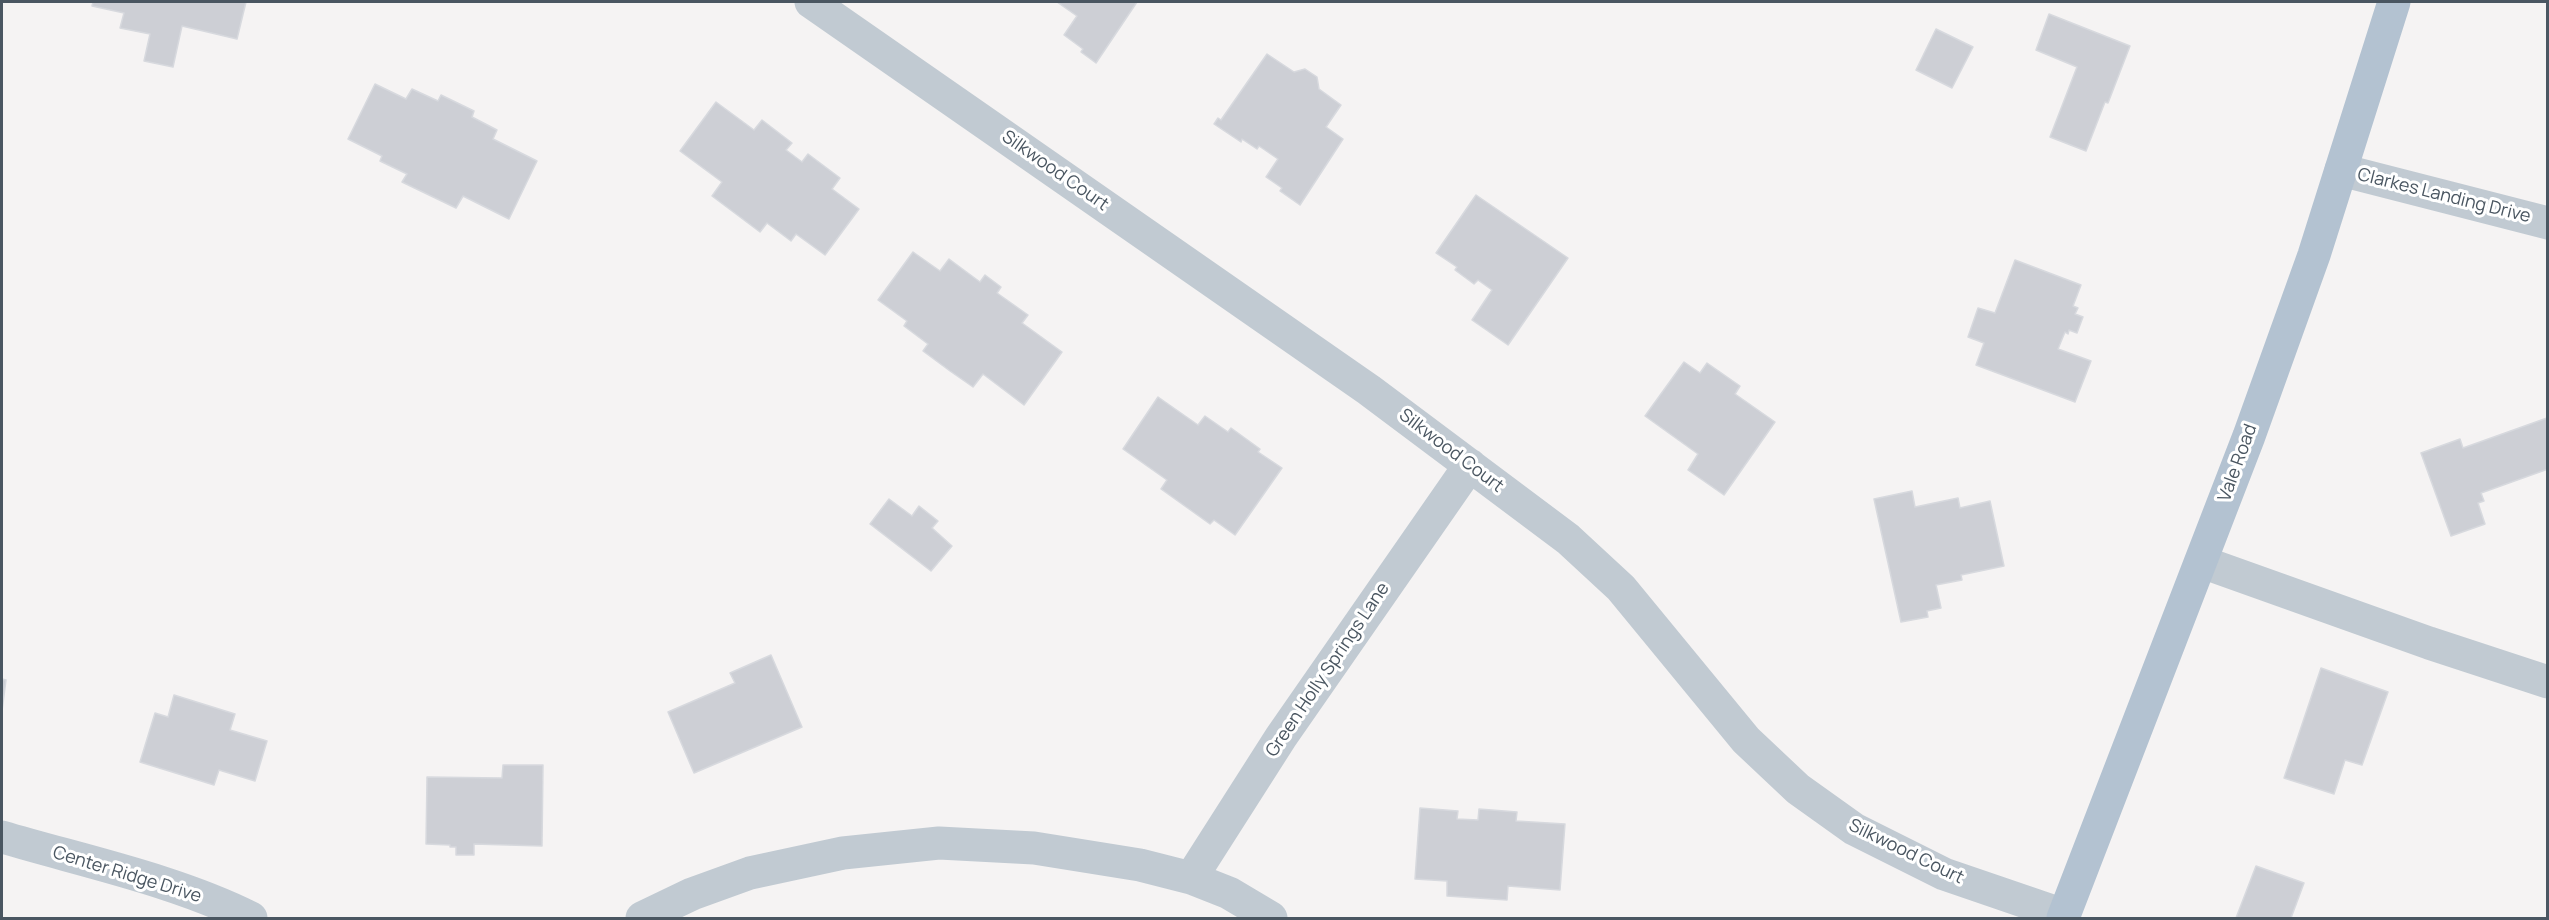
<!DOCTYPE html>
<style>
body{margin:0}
#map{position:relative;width:2549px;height:920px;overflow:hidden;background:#f5f3f3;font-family:Manrope,sans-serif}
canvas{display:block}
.frame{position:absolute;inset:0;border:3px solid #4a5661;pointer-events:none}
</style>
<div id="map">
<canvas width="2549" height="920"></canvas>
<div class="frame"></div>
</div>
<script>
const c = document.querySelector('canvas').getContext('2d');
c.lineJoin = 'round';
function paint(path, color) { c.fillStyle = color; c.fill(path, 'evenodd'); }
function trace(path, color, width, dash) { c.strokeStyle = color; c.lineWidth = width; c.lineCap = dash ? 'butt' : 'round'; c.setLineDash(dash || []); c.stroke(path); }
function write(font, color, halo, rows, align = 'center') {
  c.font = font + ' Manrope,sans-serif'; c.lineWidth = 6; c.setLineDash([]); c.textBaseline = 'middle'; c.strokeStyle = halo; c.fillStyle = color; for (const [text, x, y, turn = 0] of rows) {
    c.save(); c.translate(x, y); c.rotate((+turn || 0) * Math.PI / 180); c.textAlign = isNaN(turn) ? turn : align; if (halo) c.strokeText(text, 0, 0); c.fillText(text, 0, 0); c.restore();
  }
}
const building = new Path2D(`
 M93,2H246L237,39L182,26L173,67L144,61L150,34L120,28L124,13L92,6Z
 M1057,2H1137L1096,63L1081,52L1083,49L1064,35L1077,16Z
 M2049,14L2130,46L2108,103L2105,102L2086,151L2050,137L2077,67L2036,50Z
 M1936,29L1973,47L1952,88L1916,70Z
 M1267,54L1294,72L1305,69L1317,77L1319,89L1341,105L1326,127L1343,139L1300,205L1280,191L1282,188L1266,177L1278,159L1259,146L1257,149L1242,139L1241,142L1214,124L1218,118L1221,120Z
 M375,84L406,99L412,89L438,101L441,95L474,111L472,117L497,130L493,139L537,161L509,219L463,196L456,208L402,182L407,174L380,161L382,156L348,139Z
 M716,102L754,130L762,120L792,143L786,150L802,162L808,154L840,178L832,189L859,209L825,255L796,234L791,241L767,223L760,232L712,196L722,182L680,151Z
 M1476,195L1568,258L1508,345L1472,320L1492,290L1478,280L1474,284L1455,270L1457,267L1436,253Z
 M913,252L940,271L949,259L980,282L985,275L1001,287L997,293L1028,315L1022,323L1062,352L1024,405L983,374L973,387L950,371L923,351L928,344L904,326L907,321L878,300Z
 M2015,260L2081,285L2073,306L2078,308L2075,314L2083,317L2077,333L2069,330L2068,334L2065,332L2058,349L2091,361L2075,402L1976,365L1984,343L1968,337L1978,308L1995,313Z
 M1684,362L1700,373L1707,363L1740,386L1735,394L1775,422L1724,495L1688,470L1698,454L1645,416Z
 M1158,397L1198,425L1205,416L1228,432L1231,428L1260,449L1258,452L1282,468L1235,535L1214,520L1210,524L1161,489L1167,480L1123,449Z
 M2547,418L2548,469L2481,493L2484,501L2478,503L2485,524L2451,536L2421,453L2460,439L2463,448Z
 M1912,491L1915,507L1958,498L1960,508L1990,501L2004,566L1961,575L1962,580L1936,585L1941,608L1927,611L1928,617L1901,622L1874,499Z
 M889,499L912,516L919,506L938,521L932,528L952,546L931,571L870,524Z
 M771,655L802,727L694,773L668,712L735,683L730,673Z
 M2321,668L2388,692L2362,765L2345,760L2334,794L2284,778Z
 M2,679L6,680L2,711Z
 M174,695L235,714L230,730L267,741L255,781L219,770L214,785L140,762L155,713L168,717Z
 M503,765H543L542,846L474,844V855H456V847H450V845L426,844L427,777L502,778Z
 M1420,808L1458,811L1457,819L1478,820L1479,809L1517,812L1516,821L1565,824L1560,890L1508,886L1507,900L1447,896V881L1415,879Z
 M2256,866L2304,883L2291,918H2236Z`);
const minor = new Path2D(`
 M811,2L1369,390L1568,539L1621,588L1746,740L1798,789L1854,829L1944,874L2064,915
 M2341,170L2548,223
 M2202,562L2429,643L2548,682
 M2,837C83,861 175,880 251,918
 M1191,878L1281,737L1470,465
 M642,918L692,894L750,873L843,853L939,843L1034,848L1140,865L1191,878L1229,893L1271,918`);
const major = new Path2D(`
 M2063,918L2249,436L2314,255L2394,2`);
const streetNames = [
 ["Silkwood Court",1055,171,35],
 ["Clarkes Landing Drive",2444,196,14],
 ["Silkwood Court",1451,451,37],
 ["Vale Road",2238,463,-70],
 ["Green Holly Springs Lane",1328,670,-56],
 ["Silkwood Court",1906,852,26],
 ["Center Ridge Drive",127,875,17]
];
paint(building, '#cdcfd5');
trace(building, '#d7d9de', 1.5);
trace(minor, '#c1cad2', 33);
trace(major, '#b3c2d1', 33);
write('18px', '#4a5661', '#fff', streetNames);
</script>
